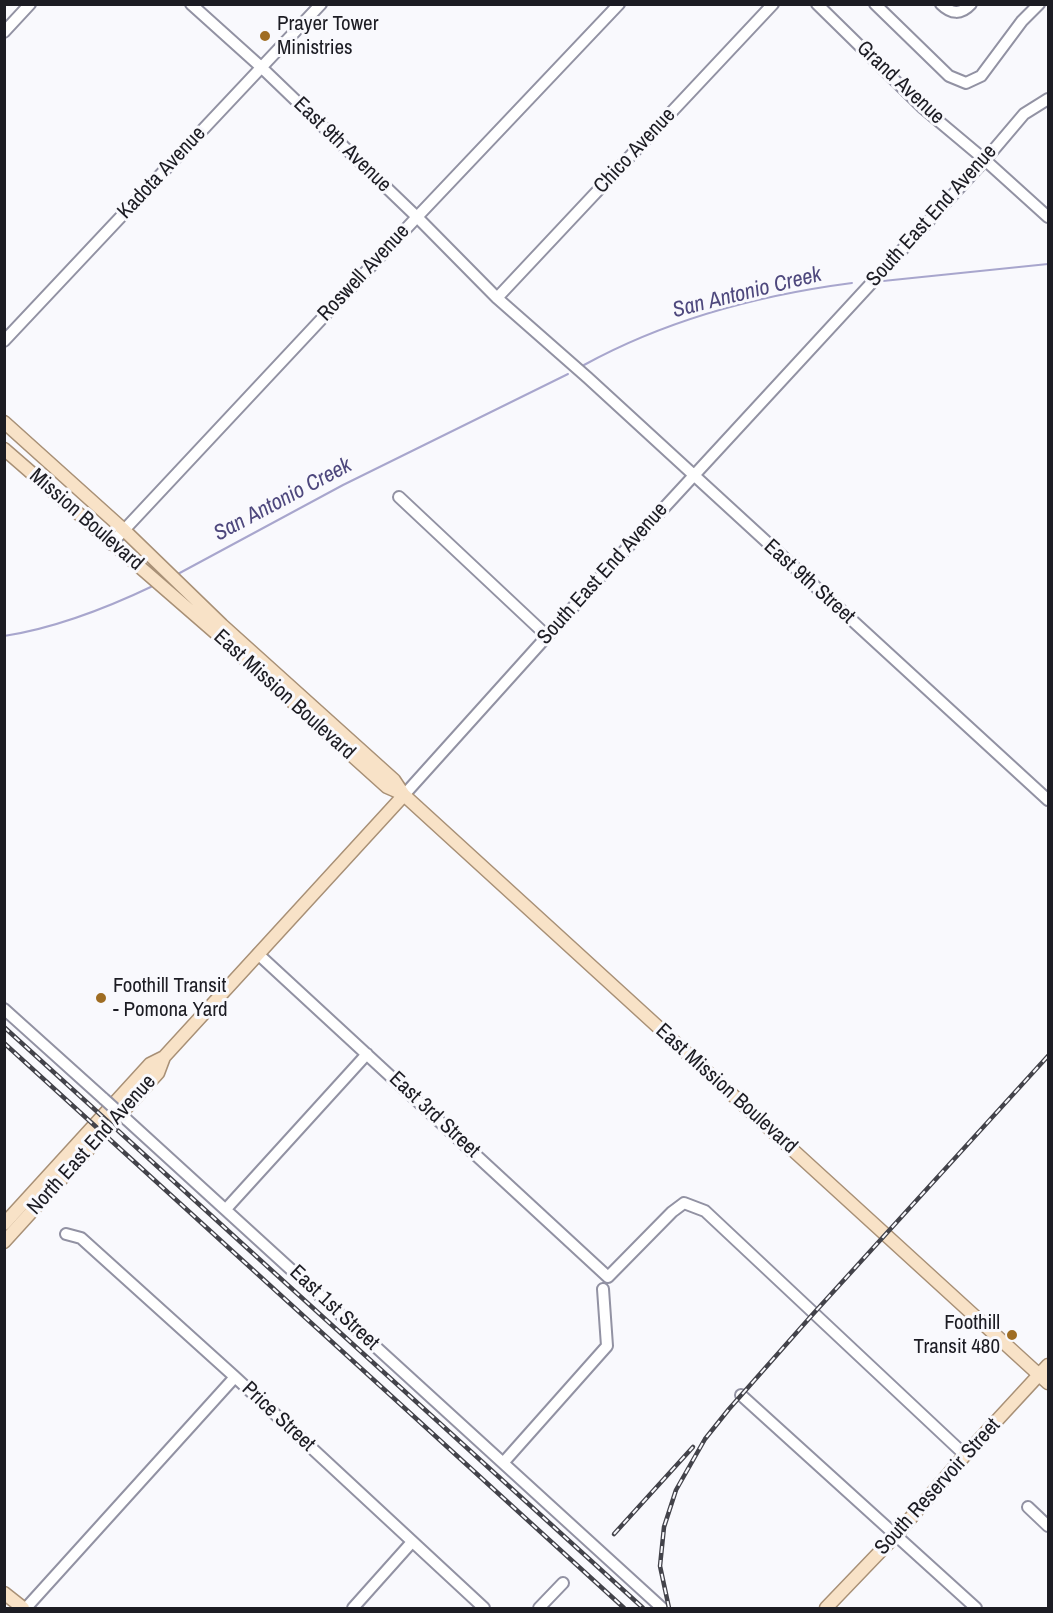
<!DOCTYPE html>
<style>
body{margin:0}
#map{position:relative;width:1053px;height:1613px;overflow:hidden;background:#f9f9fd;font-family:"Archivo Narrow",sans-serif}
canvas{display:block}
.frame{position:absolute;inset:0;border:6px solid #1c1c23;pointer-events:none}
</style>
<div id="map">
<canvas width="1053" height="1613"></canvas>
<div class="frame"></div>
</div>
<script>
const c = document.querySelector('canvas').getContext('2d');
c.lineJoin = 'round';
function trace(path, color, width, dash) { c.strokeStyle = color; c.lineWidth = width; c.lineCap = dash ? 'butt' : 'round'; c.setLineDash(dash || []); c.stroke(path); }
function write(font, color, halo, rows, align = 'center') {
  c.font = font + ' "Archivo Narrow",sans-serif'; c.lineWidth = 6; c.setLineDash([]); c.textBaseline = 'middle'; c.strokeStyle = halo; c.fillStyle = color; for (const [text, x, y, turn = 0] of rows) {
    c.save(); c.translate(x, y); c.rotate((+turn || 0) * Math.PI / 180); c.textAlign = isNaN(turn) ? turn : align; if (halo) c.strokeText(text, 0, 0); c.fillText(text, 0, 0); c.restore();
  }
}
const stream = new Path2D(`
 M883,281L1048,264
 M584,365C666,320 760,295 852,283
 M176,575L343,485L568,374
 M4,636C57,628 107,608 155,585`);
const minor = new Path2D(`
 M191,4L261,67L417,217L497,298L588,378L1048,800
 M817,4L923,108L985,160L1048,217
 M875,4L949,76L966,83L981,76L1022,21L1039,4
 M941,4C951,14 961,15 971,4
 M4,32L30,4
 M497,298L773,4
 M4,341L321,4
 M399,497L546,635
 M111,544L417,217L619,4
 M404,795L603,574L985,160L1024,114L1048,99
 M258,954L608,1277L672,1212L684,1203L705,1211L965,1455
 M4,1009L104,1099
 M126,1119L662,1608
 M226,1209L367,1054
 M66,1234L81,1238L235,1377L484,1608
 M741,1395L976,1608
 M503,1463L607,1346L603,1289
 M1028,1507L1048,1526
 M26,1608L235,1377
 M353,1608L412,1542
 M539,1608L563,1583`);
const major = new Path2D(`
 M4,422L124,530L222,625L394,780L404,795L1048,1383
 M4,449L217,634L387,787L403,794
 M4,1224L150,1064L164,1057
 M4,1242L158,1073L164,1057L404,795
 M4,1593L23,1608
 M826,1608L896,1535L965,1455L1048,1365`);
const rail = new Path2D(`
 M4,1027L643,1608
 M4,1043L624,1608
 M614,1534L693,1447
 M669,1608L660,1566L664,1527L676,1490L705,1439L729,1409L813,1314L1048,1056`);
const minorBridge = new Path2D(`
 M104,1099L126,1119`);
const markers = [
 [265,36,6,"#9f6d23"],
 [101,998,6,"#9f6d23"],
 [1012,1335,6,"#9f6d23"]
];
const poiNames = [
 ["Prayer Tower",277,24],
 ["Ministries",277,48],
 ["Foothill Transit",113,986],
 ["- Pomona Yard",113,1010],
 ["Foothill",1000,1323,"right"],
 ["Transit 480",1000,1347,"right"]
];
const streetNames = [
 ["Grand Avenue",900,83,43],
 ["East 9th Avenue",342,145,44],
 ["Chico Avenue",635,151,-47],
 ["Kadota Avenue",162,173,-47],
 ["South East End Avenue",932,216,-48],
 ["Roswell Avenue",364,273,-47],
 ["Mission Boulevard",86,520,41],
 ["South East End Avenue",603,574,-48],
 ["East 9th Street",809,582,42],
 ["East Mission Boulevard",284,695,42],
 ["East Mission Boulevard",726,1089,42],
 ["East 3rd Street",434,1115,43],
 ["North East End Avenue",92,1145,-48],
 ["East 1st Street",334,1308,43],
 ["Price Street",278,1417,43],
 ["South Reservoir Street",938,1487,-48]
];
const waterNames = [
 ["San Antonio Creek",747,293,-14],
 ["San Antonio Creek",283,500,-28]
];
trace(stream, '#a8a6cd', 2);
trace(minor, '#9292a3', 14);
trace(major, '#a89076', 15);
trace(minor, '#fff', 10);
trace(major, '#f8e2c7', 12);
trace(rail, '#43434a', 4.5);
trace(rail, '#f9f9fd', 2, [7]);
trace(minorBridge, '#9292a3', 14, []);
trace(minorBridge, '#fff', 10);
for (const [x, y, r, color] of markers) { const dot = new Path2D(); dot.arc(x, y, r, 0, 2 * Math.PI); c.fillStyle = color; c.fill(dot); trace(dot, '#f9f9fd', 2); }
write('21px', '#1c1c23', '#f9f9fd', poiNames, 'left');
write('21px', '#1c1c23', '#f9f9fd', streetNames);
write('italic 22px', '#4e487d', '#f9f9fd', waterNames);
</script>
